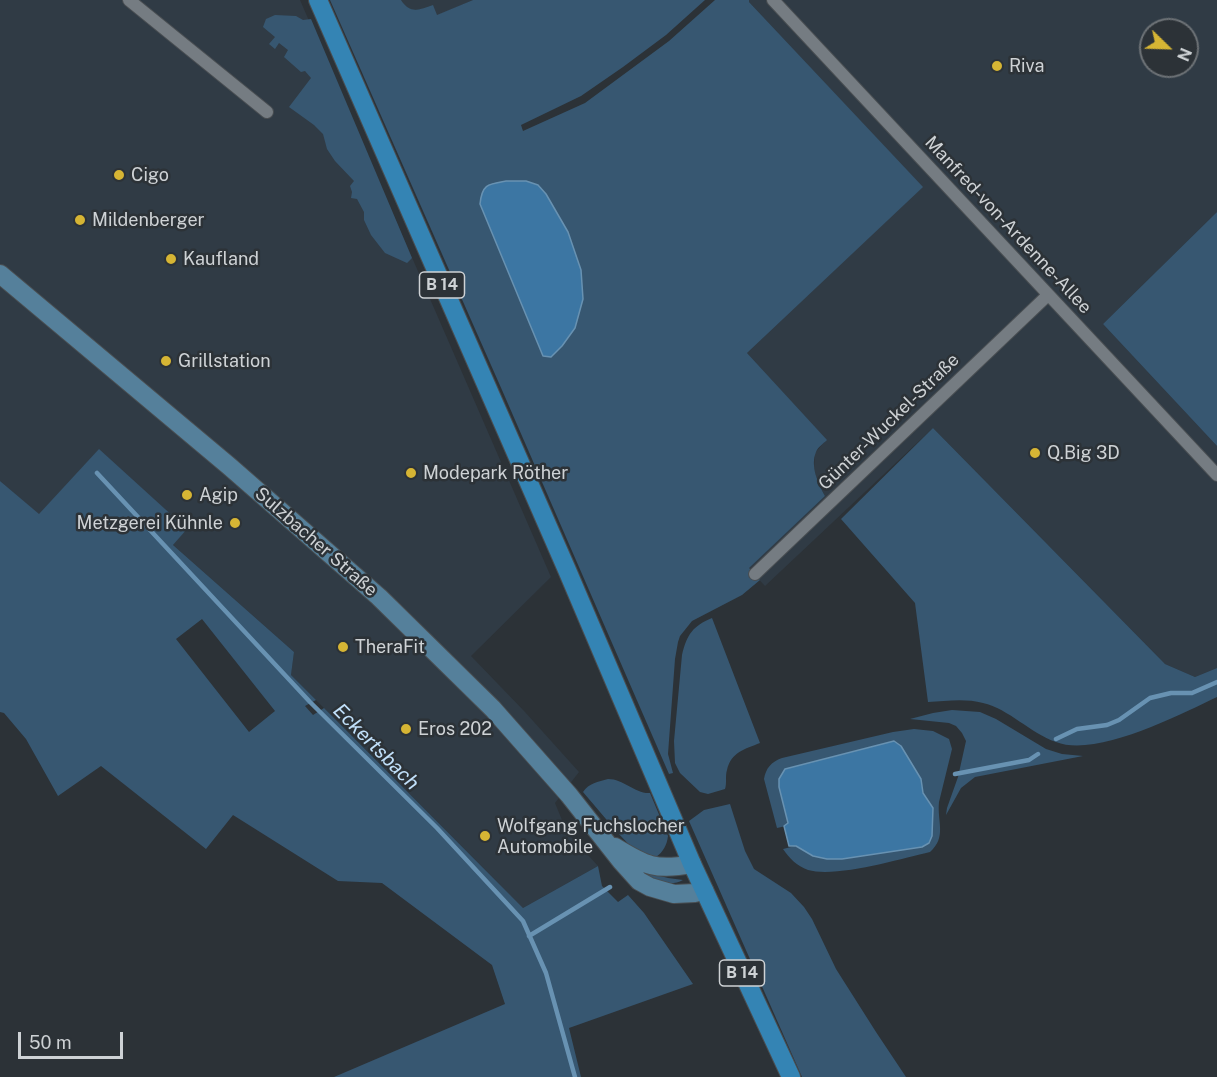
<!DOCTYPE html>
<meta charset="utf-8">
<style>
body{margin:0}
#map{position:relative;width:1217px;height:1077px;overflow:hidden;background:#2c3237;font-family:"Public Sans",sans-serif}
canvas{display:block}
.north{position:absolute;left:1139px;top:18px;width:60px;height:60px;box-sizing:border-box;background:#2c3237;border:2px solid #6d7276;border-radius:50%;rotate:113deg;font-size:16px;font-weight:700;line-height:24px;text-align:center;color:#ced2d5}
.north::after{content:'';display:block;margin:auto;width:21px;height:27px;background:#d6b534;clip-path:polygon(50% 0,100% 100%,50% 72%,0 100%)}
.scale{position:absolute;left:18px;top:1032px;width:105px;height:27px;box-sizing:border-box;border:3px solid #ced2d5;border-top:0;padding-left:8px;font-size:18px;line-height:21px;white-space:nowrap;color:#ced2d5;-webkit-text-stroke:4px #2c3237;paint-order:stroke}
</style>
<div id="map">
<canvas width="1217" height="1077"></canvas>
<div class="north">N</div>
<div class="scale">50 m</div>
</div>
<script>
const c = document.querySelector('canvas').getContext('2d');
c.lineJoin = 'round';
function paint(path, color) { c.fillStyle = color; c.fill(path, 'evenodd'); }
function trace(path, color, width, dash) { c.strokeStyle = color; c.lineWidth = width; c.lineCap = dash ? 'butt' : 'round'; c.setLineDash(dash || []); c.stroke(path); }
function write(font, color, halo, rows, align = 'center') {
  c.font = font + ' "Public Sans",sans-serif'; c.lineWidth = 5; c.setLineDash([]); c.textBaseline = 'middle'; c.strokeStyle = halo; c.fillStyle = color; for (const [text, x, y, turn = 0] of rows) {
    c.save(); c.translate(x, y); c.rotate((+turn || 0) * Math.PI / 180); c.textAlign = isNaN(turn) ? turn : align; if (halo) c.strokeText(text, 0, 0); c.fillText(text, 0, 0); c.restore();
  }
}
const built = new Path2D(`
 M0,0H300L551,577L471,656L525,712L579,772L555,803L567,832L598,866L523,908L291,675L294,652L173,545L186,529L99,450L39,515L0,481Z
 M401,0H473L437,16L421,9L412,10L405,6Z
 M749,0H1217V212L1103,324L1217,446V668L1195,677L1165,664L933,428L765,586L748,568L825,496L817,482L814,468L815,453L826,440L747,353L922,187L749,2ZM1151,30H1187V66H1151Z`);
const green = new Path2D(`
 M330,0H401C410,14 419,10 433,5L437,15L473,0H705L666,35L623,67L581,96L521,125L523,131L585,103L669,41L715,0H749V2L923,187L747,353L827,440C823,444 818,447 816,452C810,466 818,483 825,496L749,568L760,580L742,595L692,621L680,636L678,642L675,659L668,754L673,773L669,774L502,390ZM506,181H526L538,185L551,357L543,356L480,204Z
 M275,15L296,16L303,20L311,19L412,258L407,263L385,253L371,235L364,220V212L357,199L351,198L352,192L350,186L354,181L335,161L327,149L323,134L314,125L289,107L311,78L305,71L301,72L284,57L288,50L279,43L275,49L269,44L275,37L263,27L266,19Z
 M1217,212V446L1103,324Z
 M933,428L1165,664L1195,677L1217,668V697C1179,715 1096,758 1056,742C1030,733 1009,709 983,703C965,698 946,701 928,702L915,603L841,519Z
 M99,449L187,529L173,545L294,652L291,675L316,700L305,706L313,715L324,708L523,908L598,866L602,886L618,902L628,895L644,913L693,984L569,1028L581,1077H334L505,1004L492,965L382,883L338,881L233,815L206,849L101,766L58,796L26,739L4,713L0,712V481L39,514ZM202,619L275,711L249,732L176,639Z
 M712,618L760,743C745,749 731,752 727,770C725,776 727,783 725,789L708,794L700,792L680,773L675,763L674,741L682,655C687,634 693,626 712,618Z
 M952,710L980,712L996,719L1046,749L1062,754L1083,756L975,777L961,788L946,815L947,808L958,777L966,741L962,733L956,726L949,723L910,719L933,713Z
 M914,729L933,731L949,739L952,749L939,802C937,822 947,837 930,852C900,859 836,878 808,870C797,866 789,858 783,849L795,846L813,856L933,808L923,793L921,779L894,741L785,769L779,787L788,823L786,826L777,828L764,779C766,768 771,762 782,758L893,732Z
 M608,779C624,779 635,794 650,793L668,836C667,845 663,852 656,857L635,851L617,832L583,792C589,783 598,782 608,779Z
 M730,804L745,851L754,869L791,893L804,907L812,919L836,969L876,1032L906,1077H802L689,821L704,810Z
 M641,871L668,878L683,880C669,888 653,880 641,871Z`);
const water = new Path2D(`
 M506,181H526L538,185L546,194L568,232L581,270L583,299L575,328L562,346L551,357L543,356L480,204C482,184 488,184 506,181Z
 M894,741L901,746L921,779L923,793L933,808L932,836L929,843L922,847L842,859H827L813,856L796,846H789L784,826L788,823L779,787V779L785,769Z`);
const stream = new Path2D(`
 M97,473L310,702L437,828L523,921L546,973L575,1077
 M1056,739L1077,729L1107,725L1119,720L1150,698L1171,693H1192L1217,682
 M955,774L1029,760L1038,754
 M529,936L610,887`);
const street = new Path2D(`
 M129,0L267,112
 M773,0L1217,475
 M755,574L1048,295`);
const secondary = new Path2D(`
 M0,274L229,466L379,597L493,709L569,795L621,861L639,881L650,887L674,894L695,893L704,890
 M615,847C646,866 656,871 692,864`);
const primary = new Path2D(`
 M318,0L567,570L692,864L791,1077`);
const markers = [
 [997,66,6,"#d6b534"],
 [119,175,6,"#d6b534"],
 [80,220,6,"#d6b534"],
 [171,259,6,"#d6b534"],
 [166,361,6,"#d6b534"],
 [1035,453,6,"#d6b534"],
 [411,473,6,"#d6b534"],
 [187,495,6,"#d6b534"],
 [235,523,6,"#d6b534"],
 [343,647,6,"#d6b534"],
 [406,729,6,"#d6b534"],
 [485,836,6,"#d6b534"]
];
const shields = [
 [442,285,45],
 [742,973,45]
];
const shieldNames = [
 ["B 14",442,285],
 ["B 14",742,973]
];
const poiNames = [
 ["Riva",1009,66],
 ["Cigo",131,175],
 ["Mildenberger",92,220],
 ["Kaufland",183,259],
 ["Grillstation",178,361],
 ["Q.Big 3D",1047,453],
 ["Modepark Röther",423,473],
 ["Agip",199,495],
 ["Metzgerei Kühnle",223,523,"right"],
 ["TheraFit",355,647],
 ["Eros 202",418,729],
 ["Wolfgang Fuchslocher",497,826],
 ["Automobile",497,847]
];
const streetNames = [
 ["Manfred-von-Ardenne-Allee",1008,225,47],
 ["Günter-Wuckel-Straße",889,422,-44],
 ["Sulzbacher Straße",316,542,41]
];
const waterNames = [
 ["Eckertsbach",376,747,45]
];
paint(built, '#303b45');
paint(green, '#375771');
paint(water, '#3c76a3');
trace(water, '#6892b2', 1.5);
trace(stream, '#6892b2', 4.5);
trace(street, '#494e52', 14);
trace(secondary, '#494e52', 20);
trace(primary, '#494e52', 20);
trace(street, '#757c82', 12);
trace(secondary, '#55809b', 18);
trace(primary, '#3484b4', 18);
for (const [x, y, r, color] of markers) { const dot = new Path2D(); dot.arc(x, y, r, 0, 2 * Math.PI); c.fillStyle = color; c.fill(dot); trace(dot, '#2c3237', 2); }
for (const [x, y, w] of shields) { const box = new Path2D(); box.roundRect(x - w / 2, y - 13, w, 26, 4.5); c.fillStyle = '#2c3237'; c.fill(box); trace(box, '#ced2d5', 1.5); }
write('bold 16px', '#ced2d5', null, shieldNames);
write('18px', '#ced2d5', '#2c3237', poiNames, 'left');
write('18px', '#ced2d5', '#2c3237', streetNames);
write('italic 20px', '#c1e0fa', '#2c3237', waterNames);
</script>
